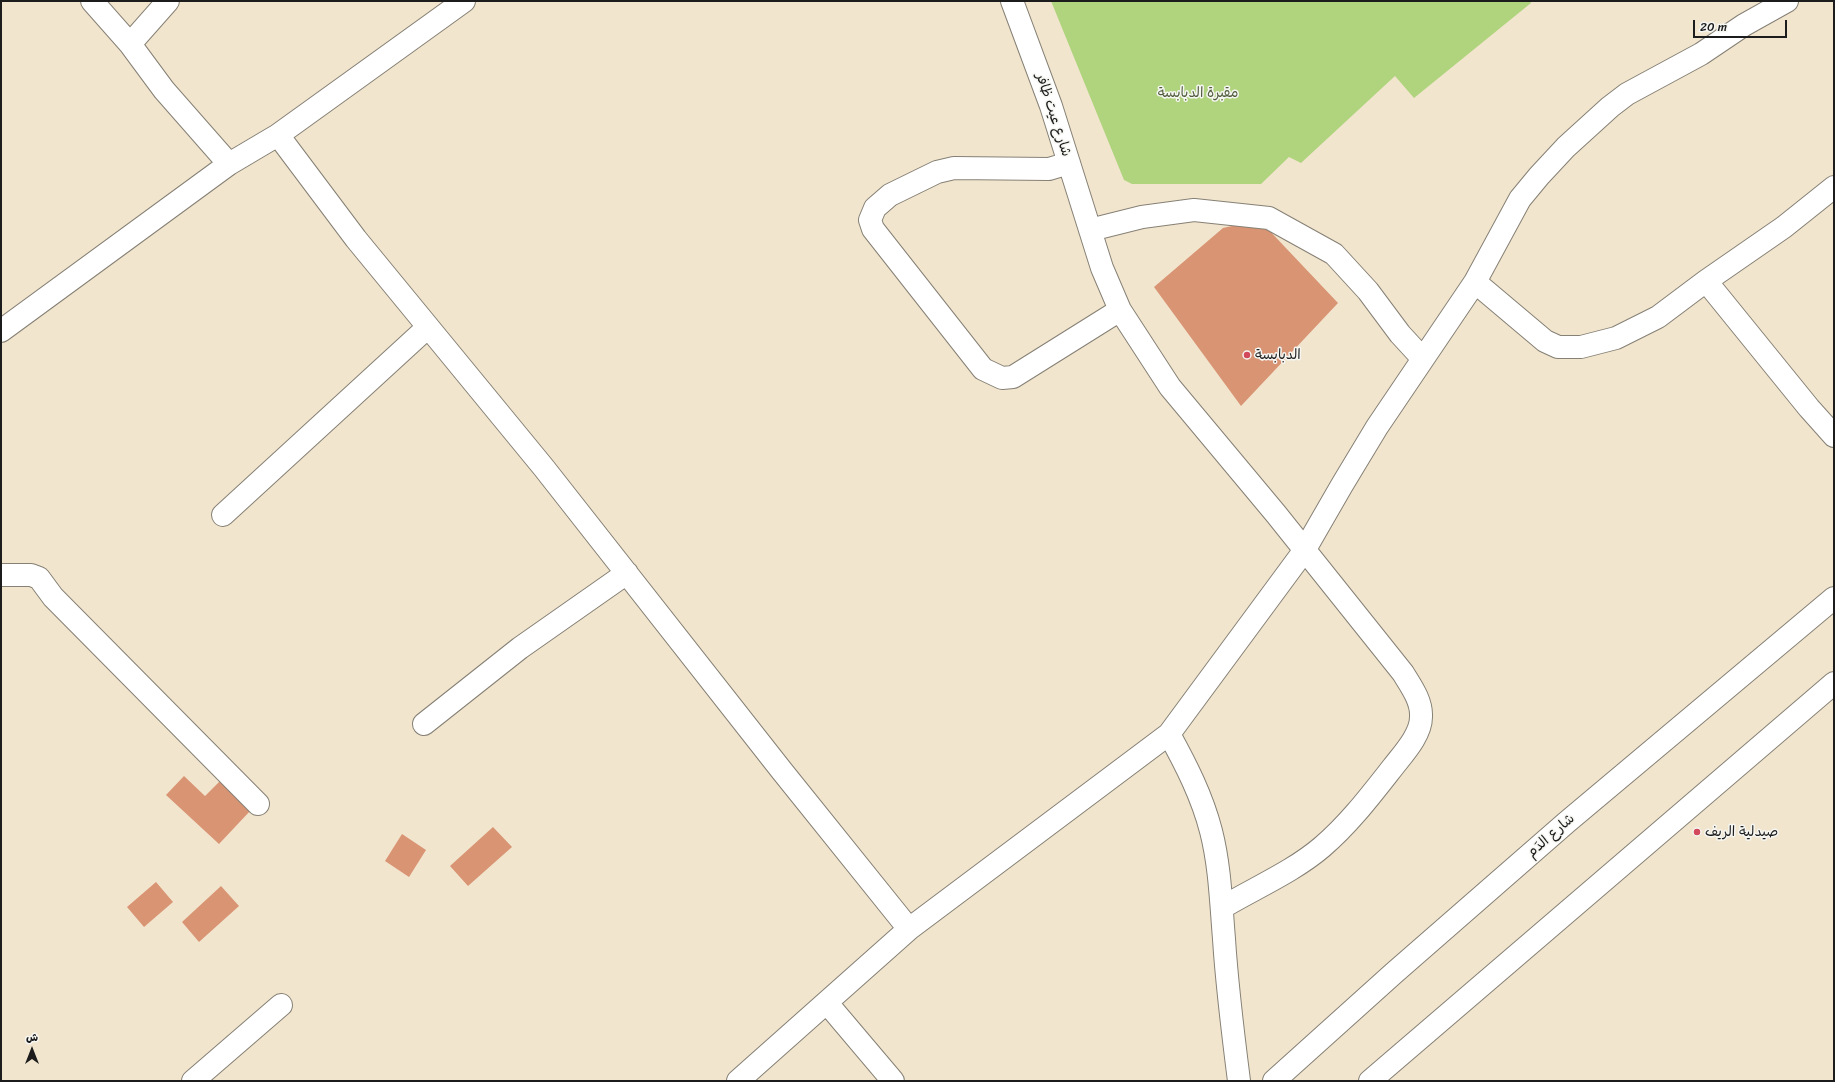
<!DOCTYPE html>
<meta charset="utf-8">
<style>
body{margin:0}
#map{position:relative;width:1835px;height:1082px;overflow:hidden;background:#f1e5ce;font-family:Sriracha,"Playpen Sans Arabic",sans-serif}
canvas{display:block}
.frame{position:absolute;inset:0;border:2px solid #1c1c1c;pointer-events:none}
.north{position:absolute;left:12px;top:1030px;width:40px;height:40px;-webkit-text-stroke:3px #f6f6f2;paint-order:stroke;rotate:0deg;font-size:11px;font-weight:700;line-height:16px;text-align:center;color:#1c1c1c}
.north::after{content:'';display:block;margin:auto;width:14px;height:18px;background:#1c1c1c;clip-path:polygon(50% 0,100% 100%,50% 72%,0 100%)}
.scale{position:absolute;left:1693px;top:20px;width:94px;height:18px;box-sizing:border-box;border:2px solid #1c1c1c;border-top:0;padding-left:5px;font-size:12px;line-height:14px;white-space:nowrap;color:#1c1c1c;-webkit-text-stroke:3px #f6f6f2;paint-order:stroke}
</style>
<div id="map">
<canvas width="1835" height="1082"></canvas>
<div class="frame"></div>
<div class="north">ش</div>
<div class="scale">20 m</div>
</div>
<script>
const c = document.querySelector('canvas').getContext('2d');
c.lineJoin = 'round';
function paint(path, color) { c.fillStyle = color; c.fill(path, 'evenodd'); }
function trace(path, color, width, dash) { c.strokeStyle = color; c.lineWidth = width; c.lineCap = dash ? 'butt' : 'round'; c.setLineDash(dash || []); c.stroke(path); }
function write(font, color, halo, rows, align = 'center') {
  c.font = font + ' Sriracha,"Playpen Sans Arabic",sans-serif'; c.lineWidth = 3; c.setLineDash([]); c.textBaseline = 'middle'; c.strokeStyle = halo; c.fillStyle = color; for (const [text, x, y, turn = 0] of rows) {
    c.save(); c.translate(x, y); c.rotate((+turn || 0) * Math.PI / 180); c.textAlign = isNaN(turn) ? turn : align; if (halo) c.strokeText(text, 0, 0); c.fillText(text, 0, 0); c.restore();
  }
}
const green = new Path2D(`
 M1051,1H1530L1531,3L1414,98L1395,76L1301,163L1289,157L1261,184H1132L1124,180Z`);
const building = new Path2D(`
 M1241,224L1266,227L1338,303L1241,406L1154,287L1223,228Z
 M184,776L205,796L220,781L251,810L219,844L166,795Z
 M493,827L512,847L468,886L450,866Z
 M402,834L426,850L409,877L385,861Z
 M156,882L173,902L144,927L127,907Z
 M221,886L239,906L199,942L182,922Z`);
const street = new Path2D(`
 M92,1L130,44
 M168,1L130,44L164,90L229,164
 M1012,1L1051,106L1102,268L1120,310L1170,387L1276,514L1403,673C1411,686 1422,701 1421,717C1421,735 1403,754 1393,767C1371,795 1349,824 1322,847C1294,871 1255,888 1223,907
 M278,135L356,239L544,468L782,771L909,929
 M1069,163L1049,169L954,168L937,172L890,195L875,208L870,220L873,229L983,369L1002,378L1013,377L1120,310
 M1090,230L1142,217L1194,210L1269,218L1334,254L1368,291L1400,334L1423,359
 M1706,281L1809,408L1834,436
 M1475,282L1545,341L1558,347H1581L1616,338L1658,317L1706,281L1784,227L1834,187
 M1,331L229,164L278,135L464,1
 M223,515L428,327
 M1,575H31L39,578L53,597L258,804
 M424,724L520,648L627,573
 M1169,734C1186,765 1202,796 1211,831C1220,866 1221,903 1224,939C1227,987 1233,1034 1239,1081
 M827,1003L893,1081
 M193,1081L281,1005
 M738,1081L909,929L1169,734L1304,551L1342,485L1377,427L1475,282L1520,199L1539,176L1566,147L1610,107L1627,94L1701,54L1744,25L1787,1`);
const primary = new Path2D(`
 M1274,1081L1394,973L1567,822L1834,598
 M1370,1081L1834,683`);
const markers = [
 [1247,355,4,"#d1495b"],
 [1697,832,4,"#d1495b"]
];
const parkNames = [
 ["مقبرة الدبابسة",1198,93]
];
const streetNames = [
 ["شارع عيت ظافر",1053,115,72],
 ["شارع الدَم",1551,836,-41]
];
const poiNames = [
 ["الدبابسة",1255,355],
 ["صيدلية الريف",1705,832]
];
paint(green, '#b0d47d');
paint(building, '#d99474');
trace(street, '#868075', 24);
trace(primary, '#868075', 24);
trace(street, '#fff', 22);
trace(primary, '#fff', 22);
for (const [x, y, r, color] of markers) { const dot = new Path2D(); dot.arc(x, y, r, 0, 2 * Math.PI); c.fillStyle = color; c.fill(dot); trace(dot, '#f6f6f2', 1.5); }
write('14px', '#505c3e', '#f6f6f2', parkNames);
write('14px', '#1c1c1c', '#f6f6f2', streetNames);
write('14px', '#1c1c1c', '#f6f6f2', poiNames, 'left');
</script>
